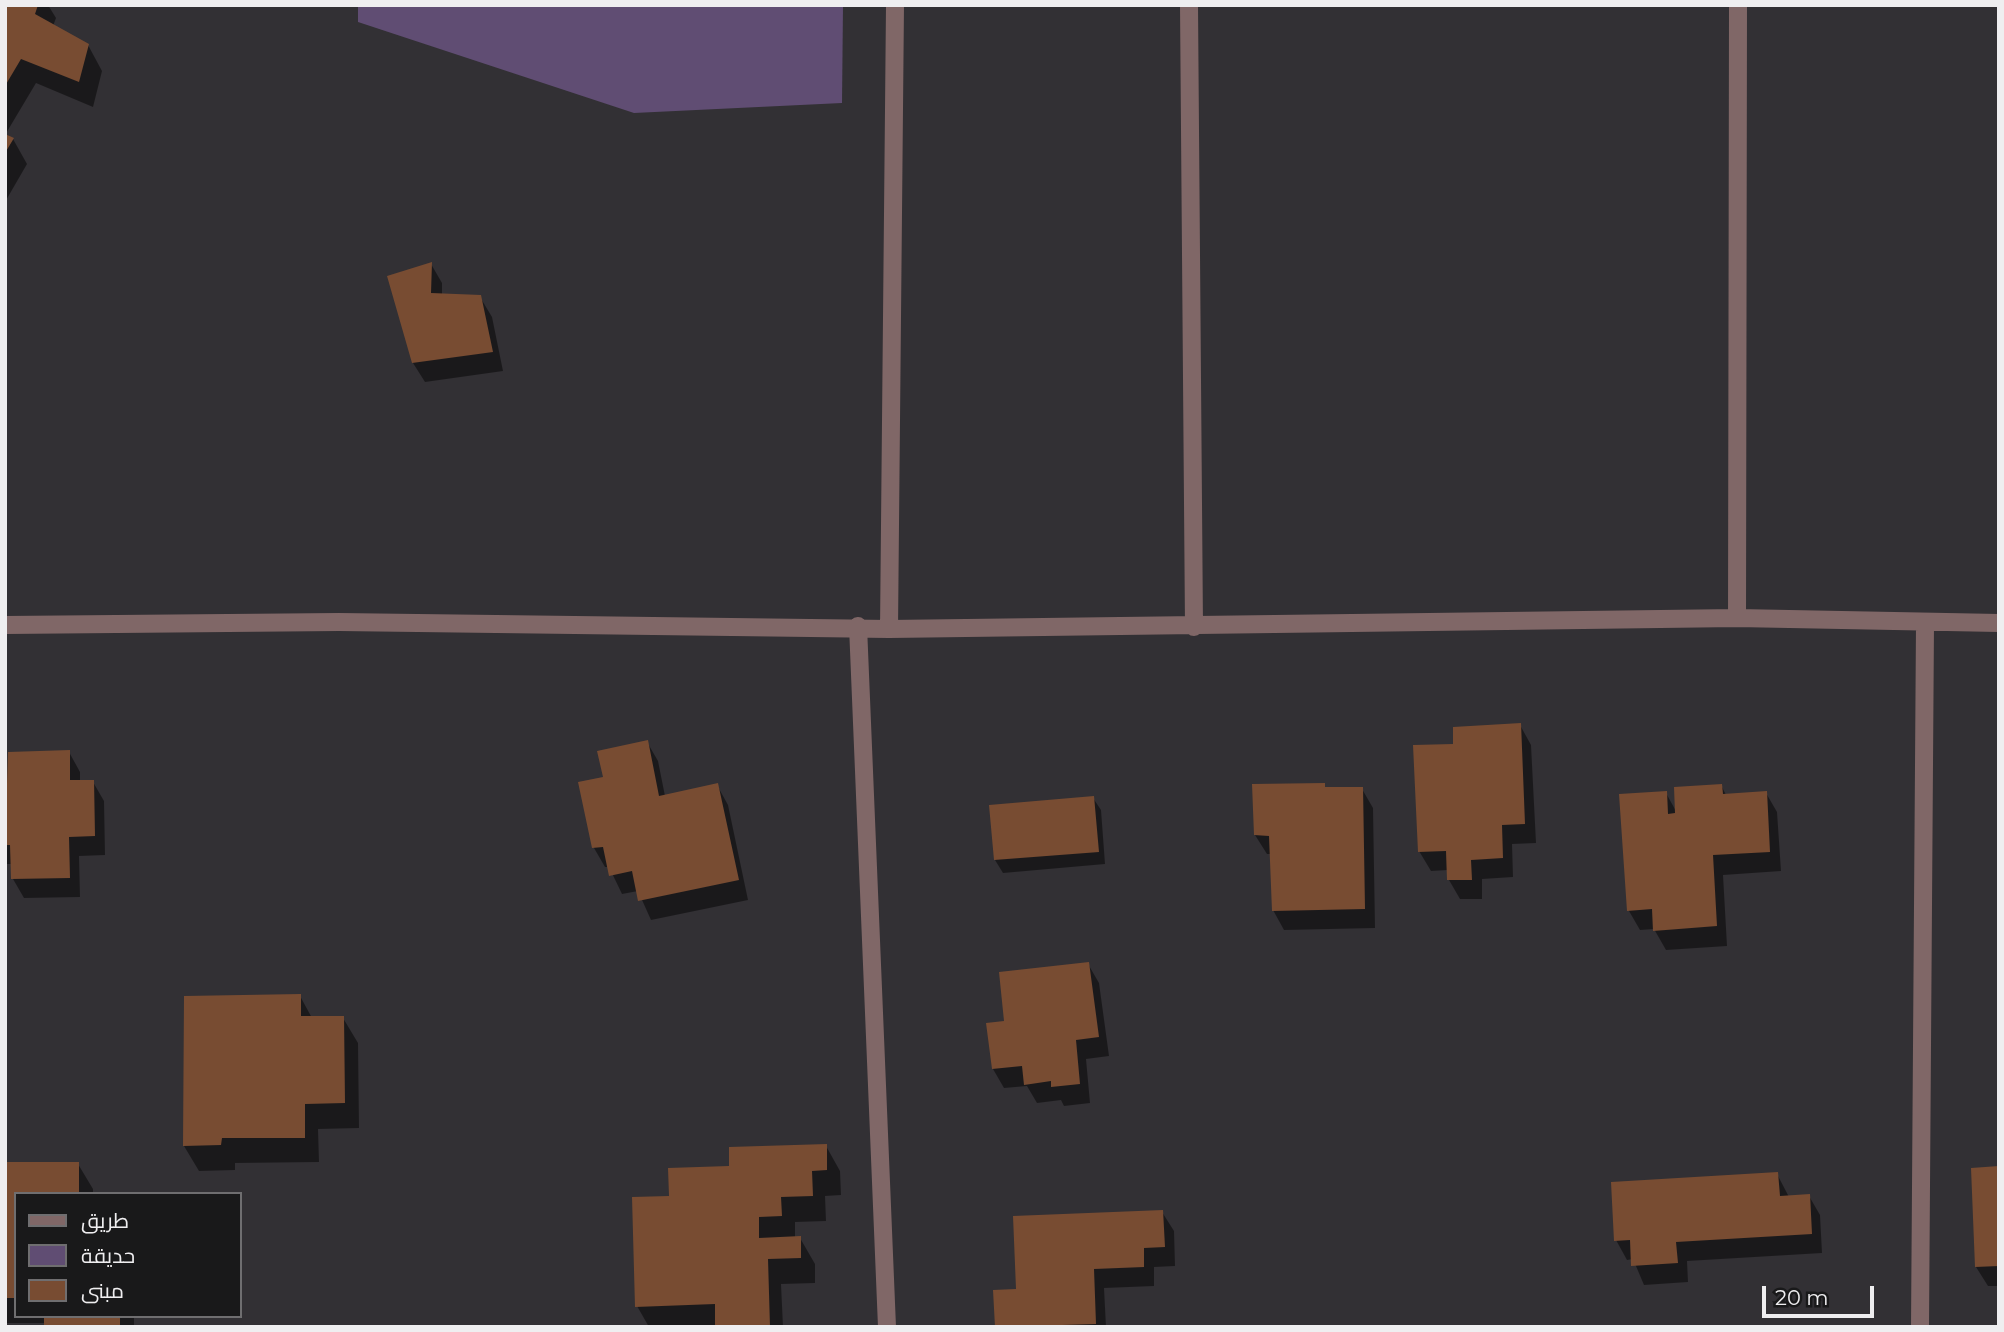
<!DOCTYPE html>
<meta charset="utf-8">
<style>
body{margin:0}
#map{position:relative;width:2004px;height:1332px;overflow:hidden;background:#323034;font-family:Montserrat,Cairo,sans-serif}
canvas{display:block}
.frame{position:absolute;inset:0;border:7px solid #efeef0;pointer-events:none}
.legend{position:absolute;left:14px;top:1192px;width:228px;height:126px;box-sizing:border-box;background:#19191a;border:2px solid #6f6e70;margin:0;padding:9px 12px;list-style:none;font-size:21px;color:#efeef0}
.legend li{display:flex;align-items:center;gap:14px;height:35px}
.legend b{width:35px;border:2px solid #6f6e70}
.scale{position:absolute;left:1762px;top:1286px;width:112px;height:32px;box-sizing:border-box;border:4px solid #efeef0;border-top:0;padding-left:9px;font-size:21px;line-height:24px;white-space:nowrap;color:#efeef0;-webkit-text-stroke:5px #19191a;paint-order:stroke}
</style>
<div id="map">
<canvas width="2004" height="1332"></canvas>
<div class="frame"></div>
<ul class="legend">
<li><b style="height:9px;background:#806767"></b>طريق</li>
<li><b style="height:19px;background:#604d73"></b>حديقة</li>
<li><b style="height:19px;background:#784c32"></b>مبنى</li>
</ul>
<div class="scale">20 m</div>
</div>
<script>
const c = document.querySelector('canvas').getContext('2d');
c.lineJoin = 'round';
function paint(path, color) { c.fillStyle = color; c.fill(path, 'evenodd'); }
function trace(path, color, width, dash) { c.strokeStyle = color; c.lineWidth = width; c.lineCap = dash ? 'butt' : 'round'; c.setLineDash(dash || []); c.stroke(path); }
const green = new Path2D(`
 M358,5H843L842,103L634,113L358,22Z`);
const shadow = new Path2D(`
 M5,5H48L56,18L53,26L88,45L102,71L93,107L36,83L5,135Z
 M5,136L13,139L27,164L5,202Z
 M431,264L442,283V295L480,297L492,317L503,371L425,382L413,363Z
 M1520,725L1531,745L1536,843L1512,844L1513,877L1482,879V899H1460L1449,880L1448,870L1431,871L1419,851L1455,745Z
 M647,742L658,761L665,796L717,785L728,805L748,900L651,920L638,891L622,894L609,867H605L594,848L580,783L605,778Z
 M69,752L80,772V782H93L104,801L105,855L79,856L80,897L24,898L13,879L12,864H5V783Z
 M1324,785L1326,789H1362L1373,808L1375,928L1284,930L1273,910L1271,854H1267L1255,835Z
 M1721,785L1726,795L1766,793L1777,812L1781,871L1723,875L1727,946L1666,950L1654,929L1640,930L1629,911L1621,796L1666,793L1677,813Z
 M1093,798L1101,810L1105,864L1003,873L995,860Z
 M1088,964L1099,983L1109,1056L1086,1059L1090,1103L1064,1106L1061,1100L1037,1103L1027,1086L1004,1088L993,1069L1006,1023Z
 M300,996L312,1018H343L358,1043L359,1128L318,1129L319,1162L235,1163V1170L199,1171L184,1146Z
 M826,1146L840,1171L841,1195L825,1196L826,1221L795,1222V1238H800L815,1264V1283L781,1284L783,1327H649L637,1306L671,1198L731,1168Z
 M5,1164H78L93,1189V1194H16V1316H134V1327H47L46,1323H5Z
 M1999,1168V1286H1988L1976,1267Z
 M1777,1174L1789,1197L1809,1196L1820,1215L1822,1253L1687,1261L1688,1282L1644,1285L1633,1259L1627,1260L1616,1240Z
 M1162,1212L1174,1231L1175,1266L1154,1267V1286L1104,1288L1106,1327H996L1018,1291Z`);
const building = new Path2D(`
 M5,5H38L35,14L89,44L79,82L21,59L5,86Z
 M5,134L14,138L5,153Z
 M432,262L431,293L481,295L493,352L412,363L387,276Z
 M1521,723L1525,824L1502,825L1503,858L1471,860L1472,880H1447L1446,851L1418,852L1413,745L1453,744V727Z
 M648,740L659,796L718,783L739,880L638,901L632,871L609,876L603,847L592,848L578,782L603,777L597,751Z
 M70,750V780H94L95,836L69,837L70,878L11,879L10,845H5L8,752Z
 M1325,783V787H1363L1365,909L1272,911L1269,836L1254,835L1252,784Z
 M1722,784L1723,794L1767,791L1770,852L1713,855L1717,926L1653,931L1652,909L1627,911L1619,794L1667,791L1668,814L1675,813L1674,787Z
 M1094,796L1099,852L994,860L989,805Z
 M1089,962L1099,1037L1076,1040L1080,1084L1051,1087V1081L1024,1085L1022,1066L992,1069L986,1023L1004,1021L999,972Z
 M301,994V1016H344L345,1103L305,1104V1138H222L221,1145L183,1146L184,996Z
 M827,1144V1170L812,1171L813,1196L781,1197L782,1216L759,1217V1238L801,1236V1258L768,1259L770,1327H715V1304L635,1307L632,1197L669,1196L668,1168L729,1166V1147Z
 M5,1162H79V1194H16V1298H5Z
 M1999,1166V1266L1975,1267L1971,1168Z
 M1778,1172L1780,1196L1810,1194L1812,1234L1676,1242L1678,1263L1631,1266L1630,1240L1614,1241L1611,1182Z
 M1163,1210L1165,1247L1144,1248V1267L1094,1269L1096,1324L995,1327L993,1290L1016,1289L1013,1216Z
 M44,1316H120V1326L44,1325Z`);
const minor = new Path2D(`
 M1189,5L1194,627
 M1737,618L1738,5
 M5,625L339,622L889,629L1737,618L1999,623
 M858,626L887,1327
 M889,629L895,5
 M1920,1327L1925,624`);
paint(green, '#604d73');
paint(shadow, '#0007');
paint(building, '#784c32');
trace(minor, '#806767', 18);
</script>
